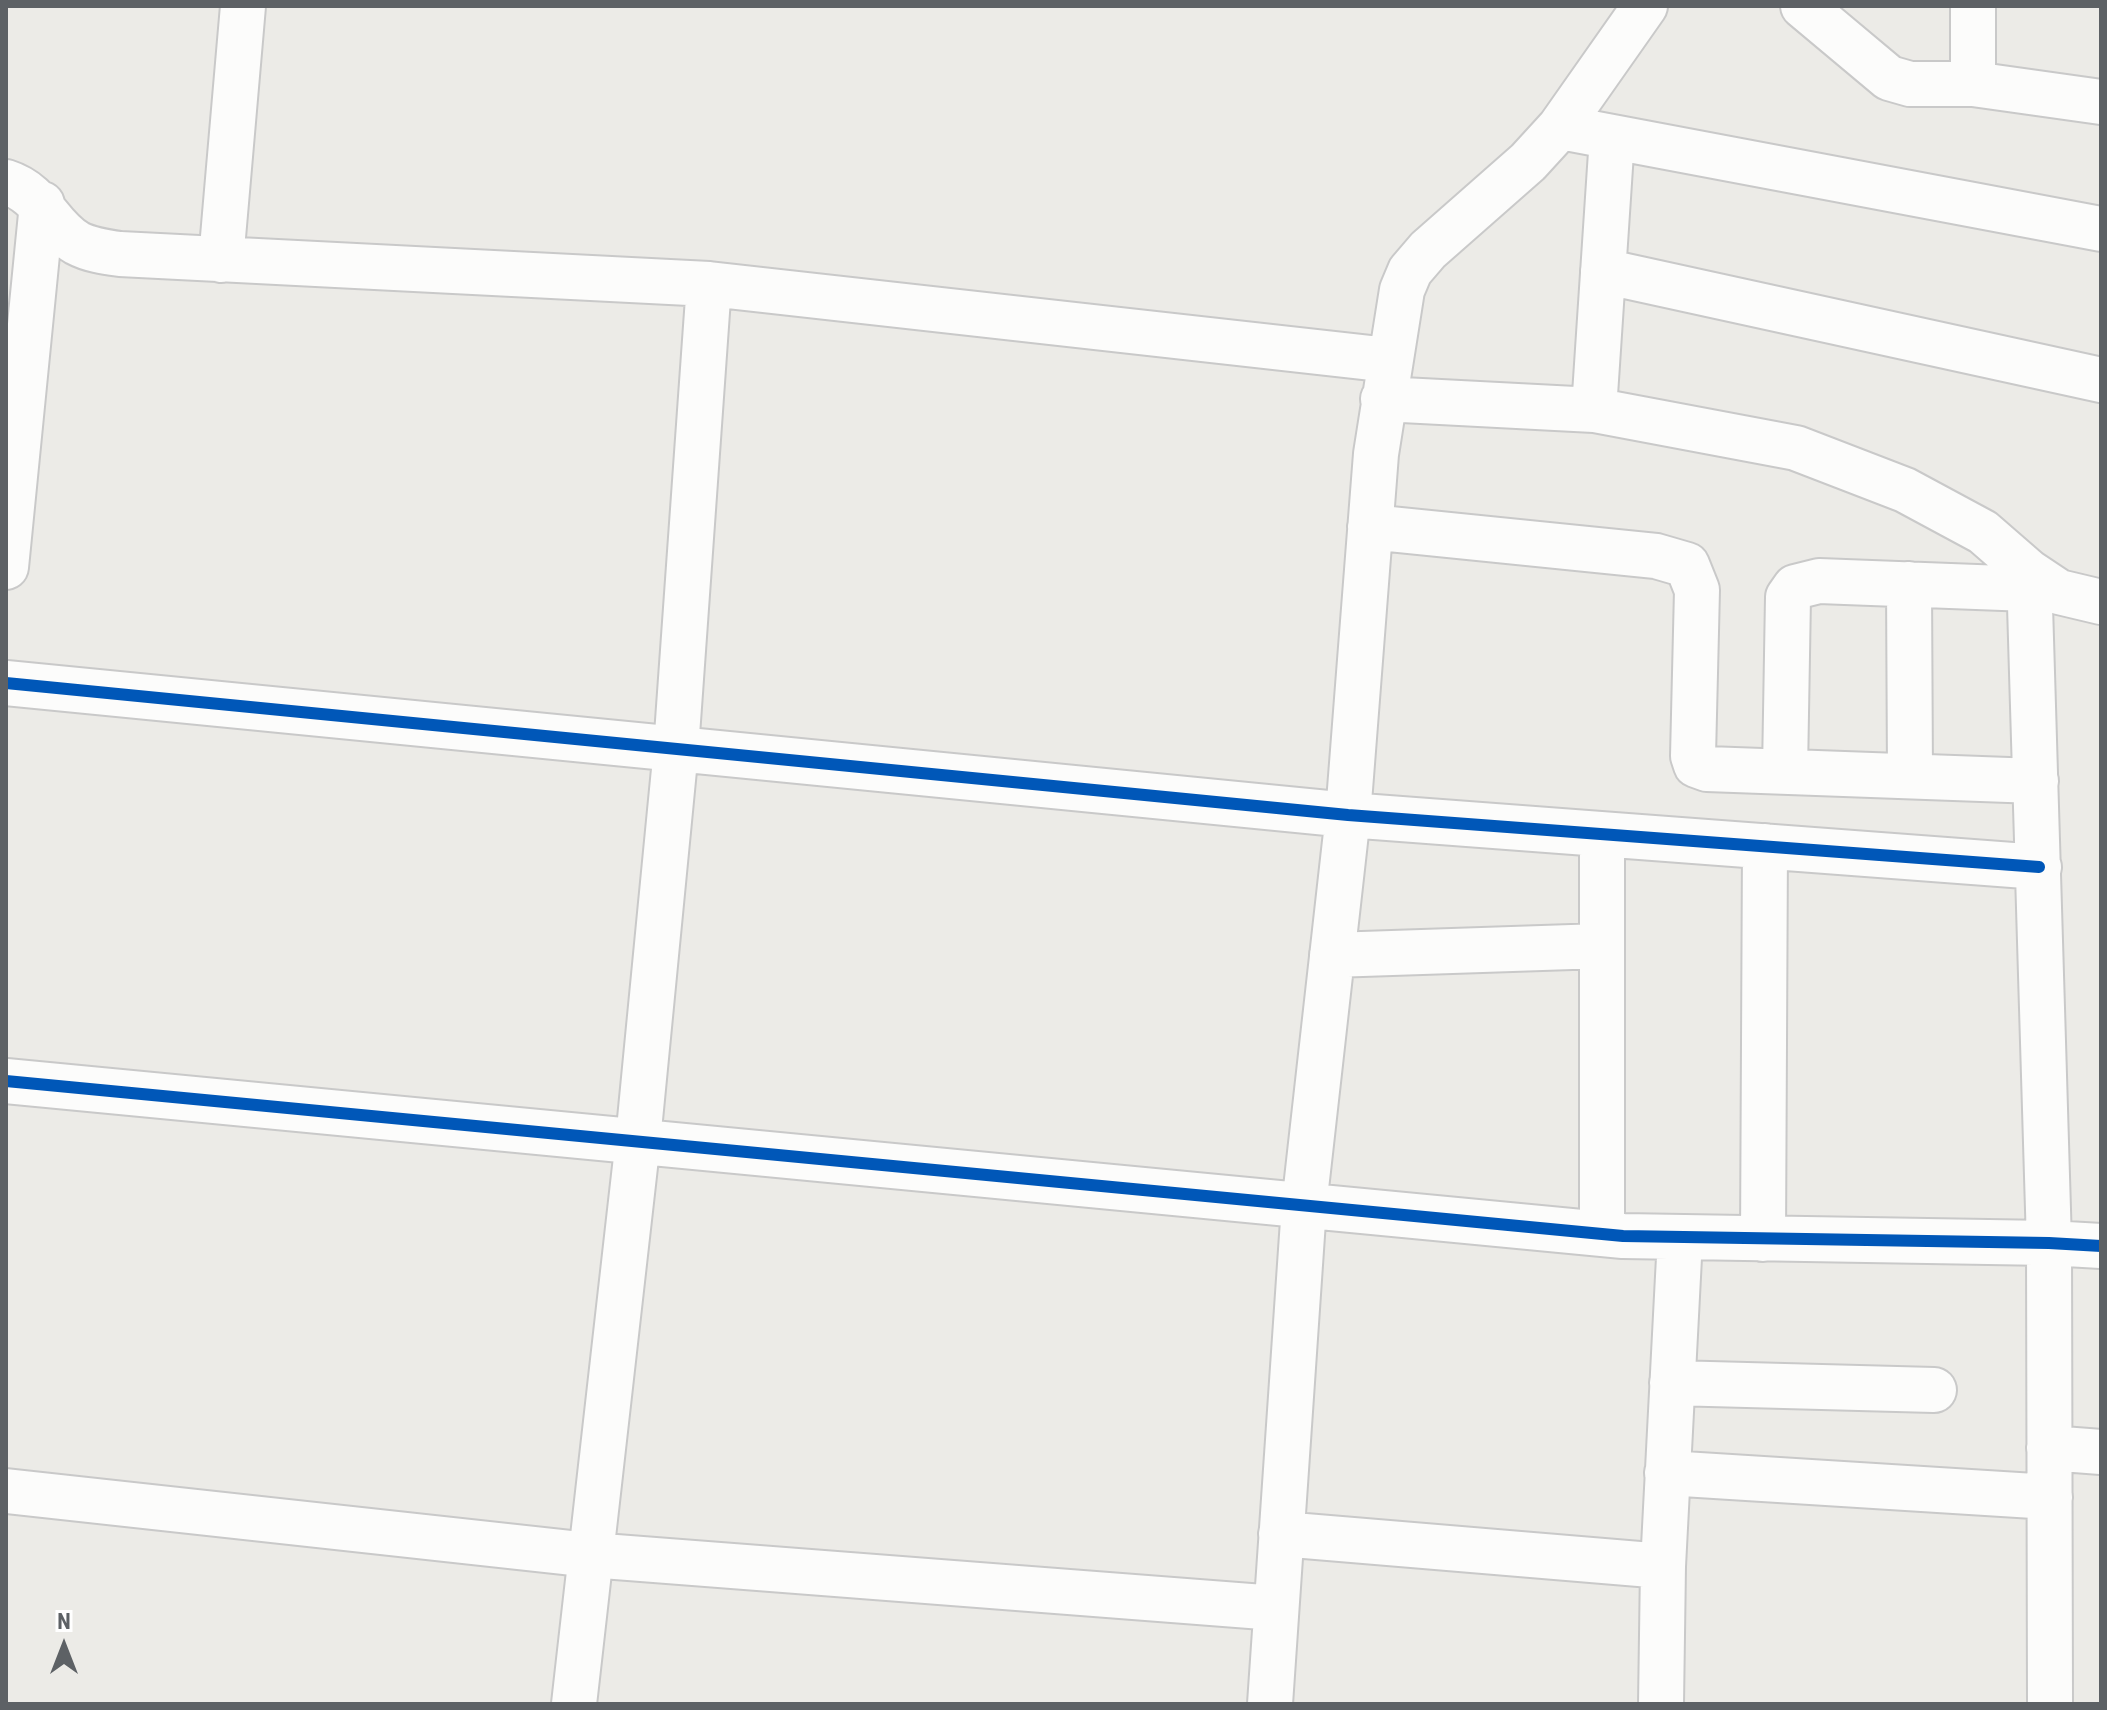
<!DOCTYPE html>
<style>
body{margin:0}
#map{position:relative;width:2107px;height:1710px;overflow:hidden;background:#ecebe7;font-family:"Roboto Condensed",sans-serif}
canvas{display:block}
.frame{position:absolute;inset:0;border:8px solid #5d6165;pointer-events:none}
.north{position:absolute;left:24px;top:1606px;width:80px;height:80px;-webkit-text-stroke:6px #fff;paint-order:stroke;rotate:0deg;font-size:22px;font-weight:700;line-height:32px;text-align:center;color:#5d6165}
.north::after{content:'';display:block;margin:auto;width:28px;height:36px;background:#5d6165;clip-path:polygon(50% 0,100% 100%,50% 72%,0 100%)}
</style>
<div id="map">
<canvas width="2107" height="1710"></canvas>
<div class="frame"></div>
<div class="north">N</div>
</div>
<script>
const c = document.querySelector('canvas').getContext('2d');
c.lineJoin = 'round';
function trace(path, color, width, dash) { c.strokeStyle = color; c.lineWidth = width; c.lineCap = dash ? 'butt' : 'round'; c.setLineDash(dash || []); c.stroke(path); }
const minor = new Path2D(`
 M1803,6L1889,78L1910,84H1973L2101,102
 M1973,84V6
 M1560,127L2101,229
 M6,182C43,194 48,226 77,243C90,250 105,252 120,254L709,284L1389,360
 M221,260L243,6
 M1603,271L2101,380
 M1383,399L1594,410L1796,448L1905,490L1983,532L2029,572L2059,592L2101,602
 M1594,410L1612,137
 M1370,527L1656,556L1687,565L1697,590L1693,756L1696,765L1707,769L2036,781
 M6,567L42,204
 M2029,572L2049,1243L2050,1704
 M1909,584L1910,776
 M6,683L1348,815L2039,867
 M1785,771L1788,597L1795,587L1819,581L2029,589
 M1602,834V1234
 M1332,955L1602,946
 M6,1081L1623,1236L2049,1243L2101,1246
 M1763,1239L1765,846
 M1672,1383L1934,1390
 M2049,1448L2101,1452
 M1667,1473L2050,1497
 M6,1491L590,1555L1276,1608
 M1281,1534L1663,1566
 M574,1704L638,1140L676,749L709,284
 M1270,1704L1304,1206L1348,815L1376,454L1402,290L1410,271L1428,250L1528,162L1560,127L1645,6
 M1661,1704L1663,1566L1680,1238`);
const cycleway = new Path2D(`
 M6,683L1348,815L2039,867
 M6,1081L1623,1236L2049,1243L2101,1246`);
trace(minor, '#c9c9c9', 48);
trace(minor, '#fcfcfb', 44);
trace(cycleway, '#0057b8', 12);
</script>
